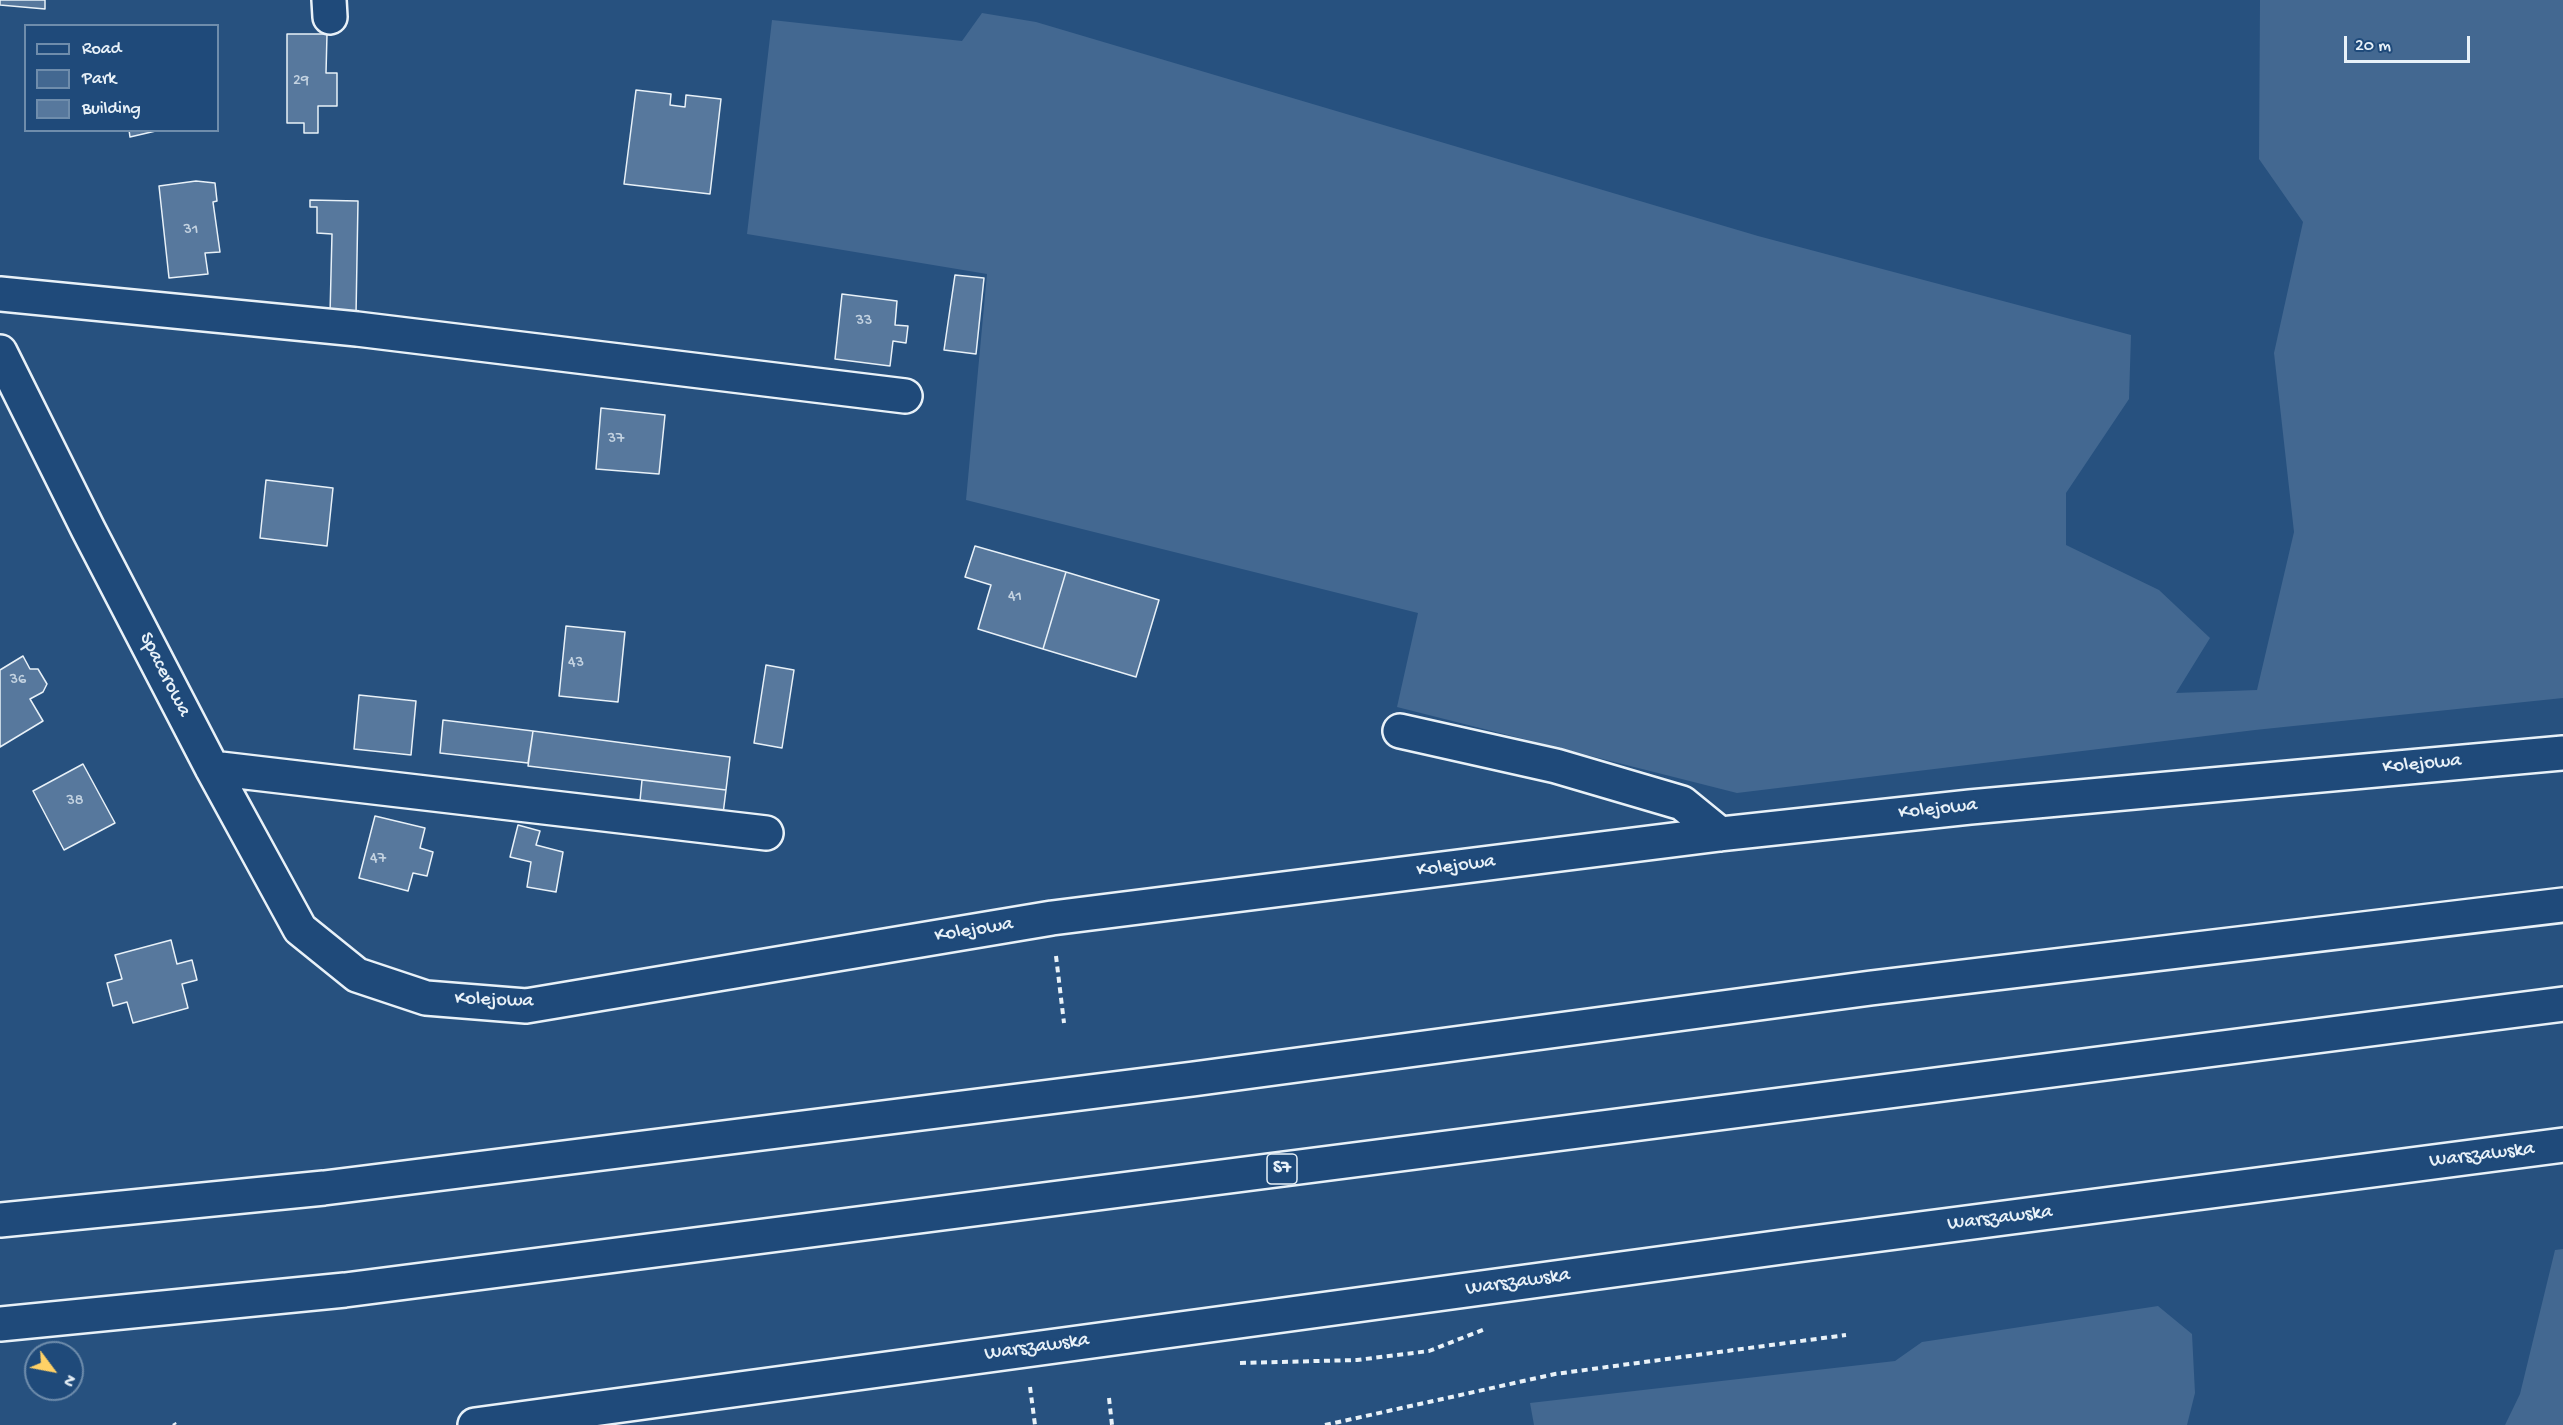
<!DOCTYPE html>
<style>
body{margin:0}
#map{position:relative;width:2563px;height:1425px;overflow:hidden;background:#27517f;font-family:"Gochi Hand",sans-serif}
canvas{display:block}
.legend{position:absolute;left:24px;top:24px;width:195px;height:108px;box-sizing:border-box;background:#1f4a7a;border:2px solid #6f8dac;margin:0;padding:8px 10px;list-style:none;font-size:18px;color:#e8f1f8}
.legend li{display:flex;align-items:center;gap:12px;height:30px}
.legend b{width:30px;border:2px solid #6f8dac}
.north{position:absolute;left:24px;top:1341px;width:60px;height:60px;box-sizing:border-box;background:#1f4a7a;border:2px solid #6f8dac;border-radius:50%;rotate:122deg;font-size:16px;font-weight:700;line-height:24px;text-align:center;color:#e8f1f8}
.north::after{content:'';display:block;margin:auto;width:21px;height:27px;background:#ffd166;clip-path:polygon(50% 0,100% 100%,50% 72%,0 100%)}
.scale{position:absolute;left:2344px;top:36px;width:126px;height:27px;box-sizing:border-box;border:3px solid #e8f1f8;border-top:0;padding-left:8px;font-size:18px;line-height:21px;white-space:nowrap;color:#e8f1f8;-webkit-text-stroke:4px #1f4a7a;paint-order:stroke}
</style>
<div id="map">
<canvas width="2563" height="1425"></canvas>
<ul class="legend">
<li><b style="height:8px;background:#1f4a7a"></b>Road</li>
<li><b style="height:16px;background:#436891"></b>Park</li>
<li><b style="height:16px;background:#57789d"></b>Building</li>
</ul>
<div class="north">N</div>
<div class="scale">20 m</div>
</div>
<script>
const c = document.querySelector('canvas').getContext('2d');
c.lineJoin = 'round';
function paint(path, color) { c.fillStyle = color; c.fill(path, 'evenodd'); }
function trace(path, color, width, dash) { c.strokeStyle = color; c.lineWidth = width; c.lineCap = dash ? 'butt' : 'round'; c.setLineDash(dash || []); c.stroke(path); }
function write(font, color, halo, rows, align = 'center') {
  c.font = font + ' "Gochi Hand",sans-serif'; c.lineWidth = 5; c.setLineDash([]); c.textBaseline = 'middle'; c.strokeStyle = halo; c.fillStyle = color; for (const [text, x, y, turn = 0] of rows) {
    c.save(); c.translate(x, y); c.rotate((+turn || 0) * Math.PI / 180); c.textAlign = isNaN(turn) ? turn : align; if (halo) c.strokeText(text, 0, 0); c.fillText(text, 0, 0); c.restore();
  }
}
const green = new Path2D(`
 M2260,0H2563V698L2255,730L1737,793L1397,707L1418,613L966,500L987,274L747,234L772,20L962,41L982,13L1036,22L1758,236L2131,335L2129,399L2066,493V545L2159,590L2210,638L2176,693L2257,690L2294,532L2274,353L2303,222L2259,159Z
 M2563,1249V1425H2505L2520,1394L2555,1250Z
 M2158,1306L2192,1334L2195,1393L2187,1425H1534L1530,1403L1895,1361L1922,1342Z`);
const building = new Path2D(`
 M0,0H45V9L0,5Z
 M287,34H327L326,73H337V106H318V133H304V123H287Z
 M636,90L671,94L670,105L685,107L686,95L721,99L710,194L624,184Z
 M129,130H160L130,137Z
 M196,181L215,183L217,201L213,202L220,252L205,253L208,274L169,278L159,186Z
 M310,200L358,201L356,315L330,314L332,234L317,233V207H310Z
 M955,275L984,278L976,354L944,350Z
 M842,294L897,301L895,325L908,326L906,343L893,341L890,366L835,359Z
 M601,408L665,415L659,474L596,469Z
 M266,480L333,488L327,546L260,538Z
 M975,546L1066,572L1043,649L978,629L991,585L965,577Z
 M1066,572L1159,600L1136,677L1043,649Z
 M566,626L625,632L618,702L559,696Z
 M23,656L30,669H38L47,684L43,692L30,699L43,721L0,747V670Z
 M766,665L794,670L782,748L754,743Z
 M359,695L416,701L411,755L354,749Z
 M443,720L533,731L528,763L440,753Z
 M533,731L730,757L726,790L528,766Z
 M83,764L115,823L64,850L33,791Z
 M642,780L726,790L722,822L639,811Z
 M375,816L425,828L420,848L433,852L427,876L413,873L408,891L359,878Z
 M518,825L540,831L536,845L563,852L556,892L527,887L531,862L510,857Z
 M171,940L177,964L192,960L197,980L182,984L188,1008L133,1023L127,1002L113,1006L107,983L122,979L115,955Z`);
const path = new Path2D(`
 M1056,956L1064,1023
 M1240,1363L1357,1360L1429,1351L1485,1329
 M1030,1387L1035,1425
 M1109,1398L1112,1425
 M174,1423L175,1425
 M1325,1425L1555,1374L1846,1335`);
const minor = new Path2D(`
 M329,0L330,17
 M0,294L357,329L905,396
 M0,352L88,529L212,768L300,929L357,975L426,998L526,1006L1052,918L1720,834L1970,807L2563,753
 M1400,731L1556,766L1682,803L1720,834
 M212,768L766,833
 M475,1425L1797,1245L2563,1145`);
const highway = new Path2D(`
 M0,1220L324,1188L1193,1079L1871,988L2563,905
 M0,1324L345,1290L2563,1004`);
const numberNames = [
 ["29",301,82],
 ["31",191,231],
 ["33",864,322],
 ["37",616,440],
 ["41",1015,598],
 ["43",576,664],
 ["36",18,681],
 ["38",75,802],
 ["47",378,860]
];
const shields = [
 [1282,1169,30]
];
const shieldNames = [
 ["S7",1282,1169]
];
const streetNames = [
 ["Spacerowa",164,675,63],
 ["Kolejowa",2422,765,-5],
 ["Kolejowa",1938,810,-6],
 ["Kolejowa",1456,867,-7],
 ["Kolejowa",974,931,-9],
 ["Kolejowa",494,1001,2],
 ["Warszawska",2482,1156,-7],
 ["Warszawska",2000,1219,-7],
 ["Warszawska",1518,1283,-8],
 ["Warszawska",1037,1348,-8]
];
paint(green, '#436891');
paint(building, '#57789d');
trace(building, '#e8f1f8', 1.5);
trace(minor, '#e8f1f8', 38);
trace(highway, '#e8f1f8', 38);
trace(path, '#e8f1f8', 4, [6, 4.5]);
trace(minor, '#1f4a7a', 33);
trace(highway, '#1f4a7a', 33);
write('16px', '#c4d3e1', null, numberNames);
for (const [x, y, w] of shields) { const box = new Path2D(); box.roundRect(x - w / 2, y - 15, w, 30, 4.5); c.fillStyle = '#1f4a7a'; c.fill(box); trace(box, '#e8f1f8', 1.5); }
write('bold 18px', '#e8f1f8', null, shieldNames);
write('20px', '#e8f1f8', '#1f4a7a', streetNames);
</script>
